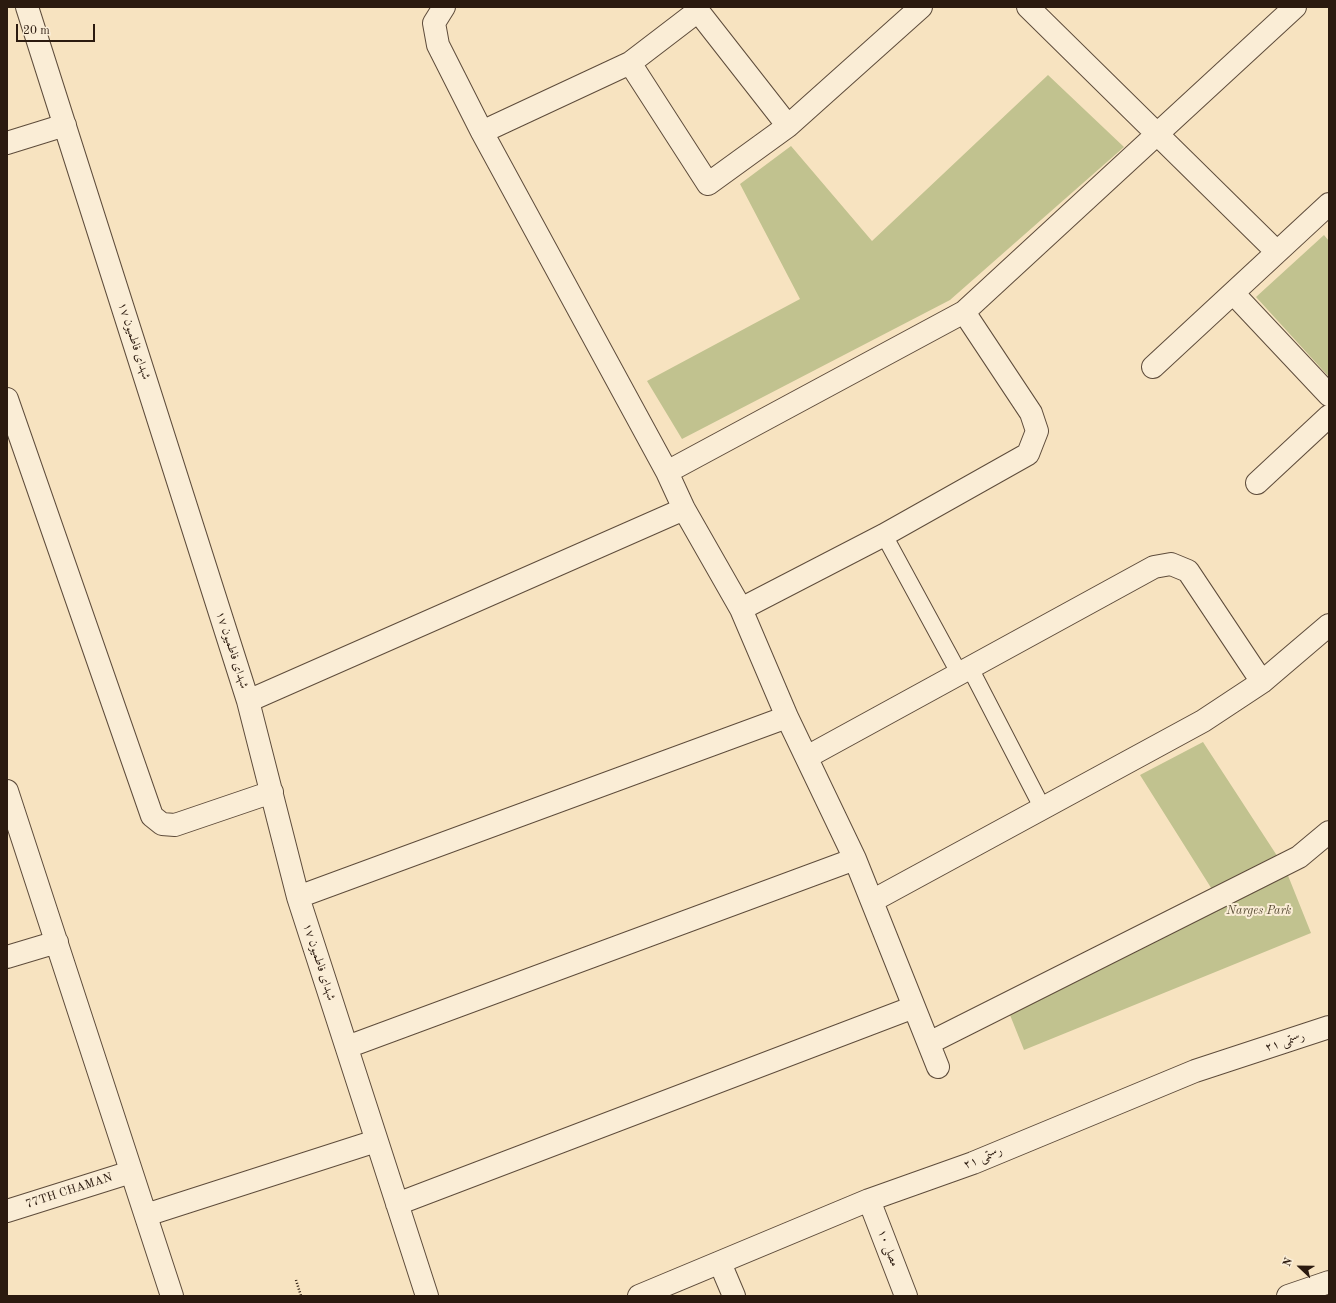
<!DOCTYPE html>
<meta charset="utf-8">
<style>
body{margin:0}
#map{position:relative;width:1336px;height:1303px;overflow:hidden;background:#f7e3c0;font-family:"Old Standard TT",serif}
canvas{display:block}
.frame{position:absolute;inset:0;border:8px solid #2b1a0f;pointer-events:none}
.north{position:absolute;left:1280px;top:1247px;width:40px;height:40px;-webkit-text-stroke:3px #faedd6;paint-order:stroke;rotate:292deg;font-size:11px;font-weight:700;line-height:16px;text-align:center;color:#2b1a0f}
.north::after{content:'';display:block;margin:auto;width:14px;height:18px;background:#2b1a0f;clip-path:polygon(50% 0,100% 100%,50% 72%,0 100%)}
.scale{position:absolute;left:16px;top:24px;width:79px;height:18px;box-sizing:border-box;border:2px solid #2b1a0f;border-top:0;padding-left:5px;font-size:12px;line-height:14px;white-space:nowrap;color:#2b1a0f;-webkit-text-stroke:3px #faedd6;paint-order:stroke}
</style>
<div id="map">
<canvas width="1336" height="1303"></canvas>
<div class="frame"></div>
<div class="north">N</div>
<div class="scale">20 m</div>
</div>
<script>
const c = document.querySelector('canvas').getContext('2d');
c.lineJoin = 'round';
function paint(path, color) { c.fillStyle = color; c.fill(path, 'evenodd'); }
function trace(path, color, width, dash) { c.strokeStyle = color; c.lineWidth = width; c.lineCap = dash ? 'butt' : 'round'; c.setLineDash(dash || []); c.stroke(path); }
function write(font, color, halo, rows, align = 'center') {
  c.font = font + ' "Old Standard TT",Amiri,serif'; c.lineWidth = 4; c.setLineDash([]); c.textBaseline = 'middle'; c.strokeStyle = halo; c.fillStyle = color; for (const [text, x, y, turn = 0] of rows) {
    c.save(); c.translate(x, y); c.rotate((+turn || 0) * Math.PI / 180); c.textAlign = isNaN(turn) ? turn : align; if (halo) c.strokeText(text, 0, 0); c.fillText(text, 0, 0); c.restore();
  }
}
const green = new Path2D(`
 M1048,75L1124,147L950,300L682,439L647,381L800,299L740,184L791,146L872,241Z
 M1324,235L1329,241V377L1256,297Z
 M1203,742L1285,868L1311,933L1024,1050L1008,1010L1220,902L1140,775Z`);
const path = new Path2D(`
 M296,1280L301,1296`);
const service = new Path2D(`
 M884,535L959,673
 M970,668L1043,809`);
const minor = new Path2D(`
 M27,7L248,701L298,897L427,1296
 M444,7L434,23L438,45L482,132L667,472L684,509L741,609L787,717L855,859L938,1067
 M1028,7L1277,252
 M630,63L708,184L788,126L921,7
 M482,132L630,63L698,11L788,126
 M7,143L65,125
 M1233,293L1329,395
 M1153,367L1329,204
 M7,399L152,816L162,824L175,825L272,792
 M667,472L964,312L1295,7
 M1257,483L1329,416
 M741,609L884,535L1028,454L1037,431L1031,413L964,312
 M248,701L684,509
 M807,757L1154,567L1171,564L1188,571L1262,682
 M7,791L172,1296
 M298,897L787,717
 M872,901L1203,721L1262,682L1329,625
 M7,957L57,942
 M929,1043L1299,857L1329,832
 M347,1047L855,859
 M869,1200L906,1296
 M397,1204L914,1007
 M7,1211L131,1172
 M146,1215L376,1141
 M720,1263L734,1296
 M639,1296L869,1200L973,1163L1195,1071L1329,1027
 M1288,1296L1329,1282`);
const streetNames = [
 ["شهدای فاطمیون ۱۷",134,341,72],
 ["شهدای فاطمیون ۱۷",232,650,72],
 ["شهدای فاطمیون ۱۷",319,962,72],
 ["رستمی ۲۱",1285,1042,-18],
 ["رستمی ۲۱",983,1158,-22],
 ["77TH CHAMAN",69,1191,-18],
 ["مصلی ۱۰",888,1248,69]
];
const parkNames = [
 ["Narges Park",1259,911]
];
paint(green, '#c1c28f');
trace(service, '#5e4c3b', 18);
trace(minor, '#5e4c3b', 24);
trace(path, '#2b1a0f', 2.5, [1, 2]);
trace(service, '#faedd6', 16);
trace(minor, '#faedd6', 22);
write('12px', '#2b1a0f', '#faedd6', streetNames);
write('italic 12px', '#584c35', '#faedd6', parkNames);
</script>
